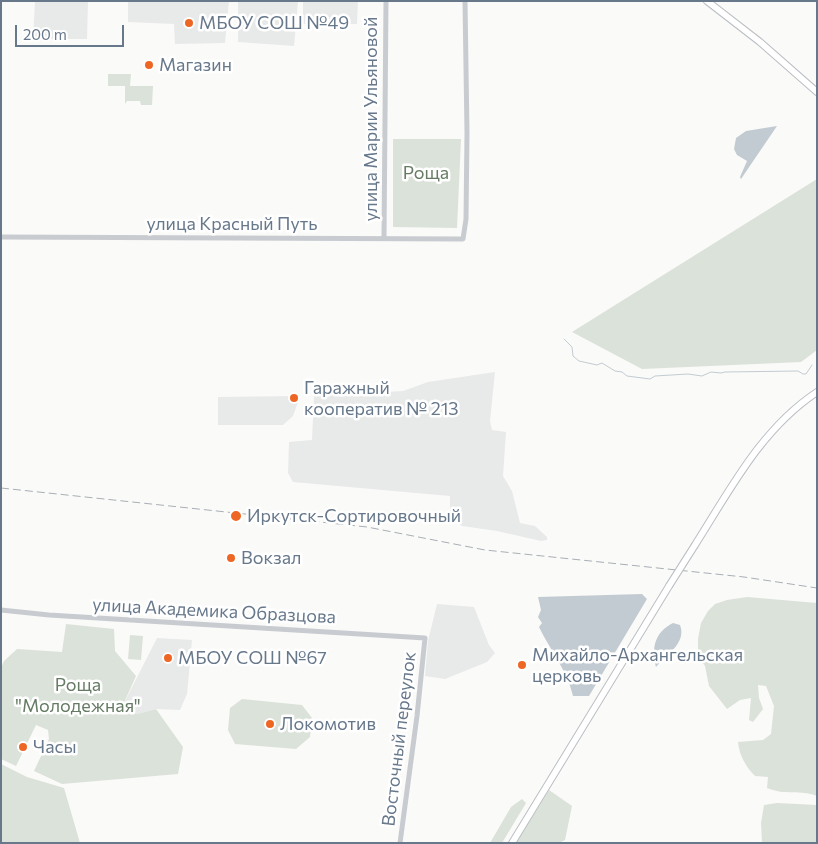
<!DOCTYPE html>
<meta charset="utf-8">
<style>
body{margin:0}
#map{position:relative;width:818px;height:844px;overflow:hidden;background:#fafaf8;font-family:Commissioner,sans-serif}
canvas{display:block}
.frame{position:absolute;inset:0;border:2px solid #67788b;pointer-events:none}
.scale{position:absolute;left:15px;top:25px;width:109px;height:22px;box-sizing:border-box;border:2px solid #67788b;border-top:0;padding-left:6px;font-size:15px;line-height:18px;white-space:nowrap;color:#67788b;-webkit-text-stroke:4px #fff;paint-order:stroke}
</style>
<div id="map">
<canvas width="818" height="844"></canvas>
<div class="frame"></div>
<div class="scale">200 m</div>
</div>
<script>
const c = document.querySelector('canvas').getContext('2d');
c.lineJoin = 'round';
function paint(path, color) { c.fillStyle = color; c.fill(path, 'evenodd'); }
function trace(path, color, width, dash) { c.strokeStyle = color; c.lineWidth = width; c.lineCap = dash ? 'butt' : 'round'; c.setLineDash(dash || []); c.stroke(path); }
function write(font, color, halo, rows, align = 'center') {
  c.font = font + ' Commissioner,sans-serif'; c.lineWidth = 5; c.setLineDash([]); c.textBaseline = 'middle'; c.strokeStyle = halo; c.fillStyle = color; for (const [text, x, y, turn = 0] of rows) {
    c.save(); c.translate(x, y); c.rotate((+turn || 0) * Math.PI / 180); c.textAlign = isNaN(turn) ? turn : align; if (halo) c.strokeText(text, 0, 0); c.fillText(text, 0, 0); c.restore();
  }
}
const built = new Path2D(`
 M35,1H88L87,39H33Z
 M128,1H229L225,43L175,44L174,24L128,22Z
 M238,1H298L294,46L238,42Z
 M303,1H358L357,24H303Z
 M495,372L490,421L492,430L506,432L503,476L512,491L520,523L535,526L547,537V540L541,541L497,531L462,526L450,518V496L293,482L288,473L289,442L312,440L314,396L403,391L428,382Z
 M298,396V402L293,416L283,425H218V397Z
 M437,604L474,607L489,645L495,653L487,662L445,679L425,676L428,641Z
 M157,638L192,640L187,694L180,710L156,709L137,714L123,705Z`);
const green = new Path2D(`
 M108,74H131L130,86H153L152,105H141L140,101H127L125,104V86H108Z
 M393,139H461L457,228L393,227Z
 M817,179V350L801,362L642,369L572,332Z
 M747,597L817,603V796C799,789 786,796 767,788L768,777L755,776C746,767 739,755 738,742L763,740L771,734L774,706L766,686L758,685L759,698L763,709L753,722L749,720L751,698L740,700L727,709L709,686L705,666L698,657V639L701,623L708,611L715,604L727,600Z
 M66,624L114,629L115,651L136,676L123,705L137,714L156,709L183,747L178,774L62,784L34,771L49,739L48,730L36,725L16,766L1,759V668L4,661L17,649L62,652Z
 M130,635L143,636L141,660L128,659Z
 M242,699L302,705L312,718L310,737L296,749L235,744L228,730L230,708Z
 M1,764L27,777L64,788L80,843H1Z
 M549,790L572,806L565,840L559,843H516Z
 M522,799L526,803L502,843H490L511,807Z
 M777,803L817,805V843H762L761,823L764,805Z`);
const water = new Path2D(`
 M777,126L741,179L740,177L747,161L737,155L734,149L736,138L746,131Z
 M642,594L647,599L589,696H573C567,670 550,650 539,627L542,623L538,617L541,610L538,597Z
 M673,623L680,625C687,643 666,655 656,667C651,648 655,632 673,623Z`);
const stream = new Path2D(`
 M564,339L572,347L573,356L579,361L597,365L602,363L615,371L622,372L627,376L650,379L655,376L688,374L702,376L711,372L721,373L725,372L798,371L803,374H806L812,365`);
const tertiary = new Path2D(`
 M1,237L463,239L466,219L467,133L465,1
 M384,238L386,1
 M1,610L49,615L425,638L417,716L400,843`);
const secondary = new Path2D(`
 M707,1L760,42L817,92
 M695,545C730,490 761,429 817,392
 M512,843L669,586`);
const rail = new Path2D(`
 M1,488L367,527L485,550L744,577L817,588`);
const secondaryBridge = new Path2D(`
 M669,586L695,545`);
const markers = [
 [189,23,5,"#ee6624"],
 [149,65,5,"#ee6624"],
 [294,398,5,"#ee6624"],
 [236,516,6,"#ee6624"],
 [231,558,5,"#ee6624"],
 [168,658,5,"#ee6624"],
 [522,665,5,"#ee6624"],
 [270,724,5,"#ee6624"],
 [23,747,5,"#ee6624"]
];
const poiNames = [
 ["МБОУ СОШ №49",199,23],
 ["Магазин",159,65],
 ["Гаражный",304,388],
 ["кооператив № 213",304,409],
 ["Иркутск-Сортировочный",247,516],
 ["Вокзал",241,558],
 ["Михайло-Архангельская",532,655],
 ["церковь",532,676],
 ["МБОУ СОШ №67",178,658],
 ["Локомотив",280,724],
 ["Часы",33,747]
];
const streetNames = [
 ["улица Марии Ульяновой",371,119,-90],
 ["улица Красный Путь",232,224],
 ["улица Академика Образцова",214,611,3],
 ["Восточный переулок",399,739,-83]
];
const parkNames = [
 ["Роща",426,173],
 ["Роща",78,685],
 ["\"Молодежная\"",78,706]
];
paint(built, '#e8e9e9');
paint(green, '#dbe2d9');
paint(water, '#c2cbd1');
trace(stream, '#c2cbd1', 1);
trace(secondary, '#babfc4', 8);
trace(tertiary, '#c8cbd0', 5);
trace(secondary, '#fff', 6);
trace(rail, '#a8aeb5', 1, [8, 4]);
trace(secondaryBridge, '#babfc4', 8, []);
trace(secondaryBridge, '#fff', 6);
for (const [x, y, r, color] of markers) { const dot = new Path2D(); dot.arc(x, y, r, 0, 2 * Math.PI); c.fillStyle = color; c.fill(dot); trace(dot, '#fff', 2); }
write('18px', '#67788b', '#fff', poiNames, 'left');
write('18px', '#67788b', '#fff', streetNames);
write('18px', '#657b63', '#fff', parkNames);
</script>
